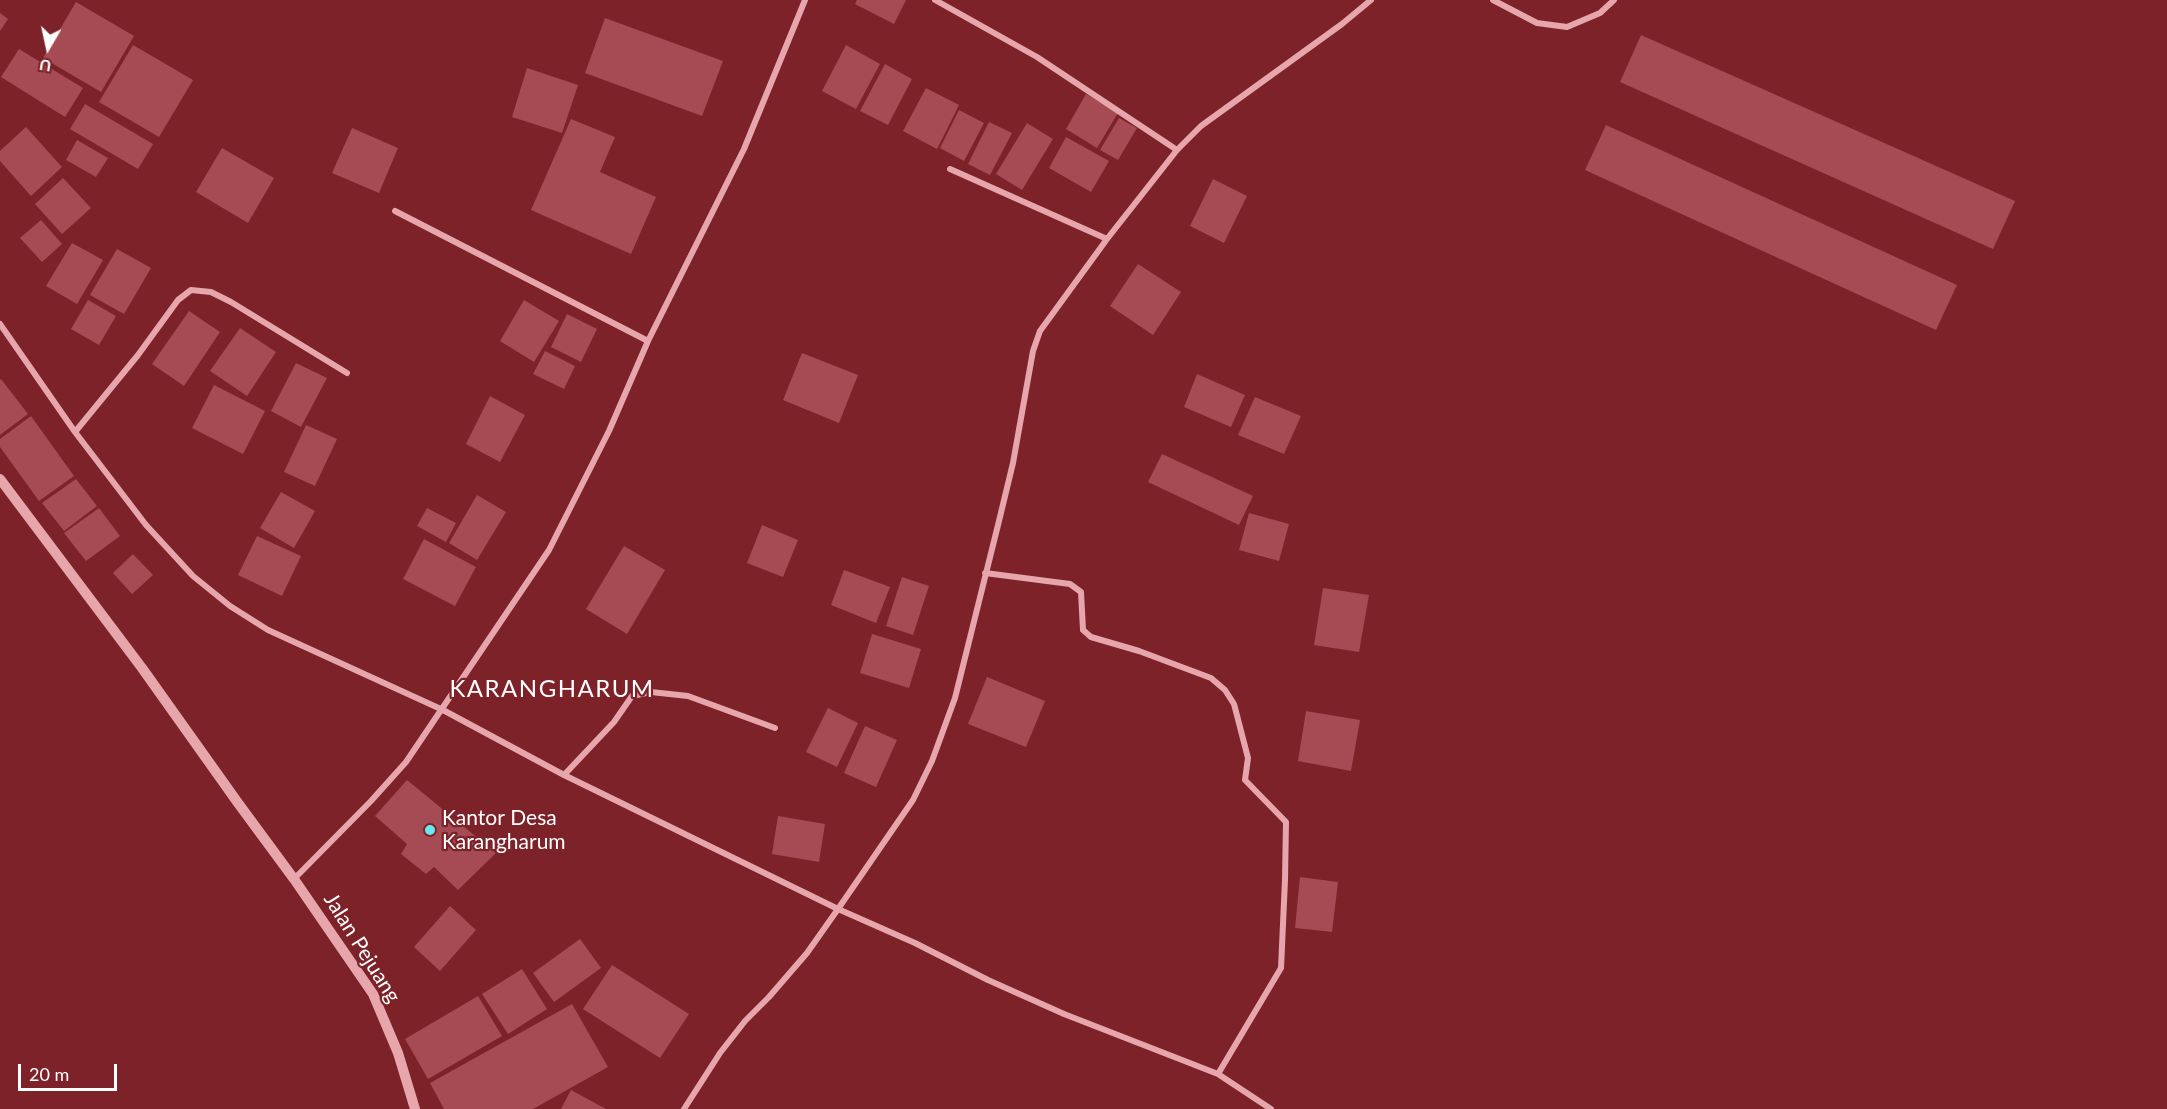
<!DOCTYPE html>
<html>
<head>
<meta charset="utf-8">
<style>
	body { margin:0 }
	#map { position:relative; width:2167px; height:1109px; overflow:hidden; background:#7d2229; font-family:Lato,sans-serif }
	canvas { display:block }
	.north { position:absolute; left:18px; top:18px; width:60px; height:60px; -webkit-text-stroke:4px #7d2229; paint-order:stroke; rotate:189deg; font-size:16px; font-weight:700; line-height:24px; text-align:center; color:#fff }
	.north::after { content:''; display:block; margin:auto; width:21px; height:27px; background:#fff; clip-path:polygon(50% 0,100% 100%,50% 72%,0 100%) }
	.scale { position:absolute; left:18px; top:1064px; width:99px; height:27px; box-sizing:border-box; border:3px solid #fff; border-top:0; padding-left:8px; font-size:18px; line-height:21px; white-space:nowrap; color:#fff; -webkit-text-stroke:4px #7d2229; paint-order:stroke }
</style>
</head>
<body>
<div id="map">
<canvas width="2167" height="1109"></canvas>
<div class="north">U</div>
<div class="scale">20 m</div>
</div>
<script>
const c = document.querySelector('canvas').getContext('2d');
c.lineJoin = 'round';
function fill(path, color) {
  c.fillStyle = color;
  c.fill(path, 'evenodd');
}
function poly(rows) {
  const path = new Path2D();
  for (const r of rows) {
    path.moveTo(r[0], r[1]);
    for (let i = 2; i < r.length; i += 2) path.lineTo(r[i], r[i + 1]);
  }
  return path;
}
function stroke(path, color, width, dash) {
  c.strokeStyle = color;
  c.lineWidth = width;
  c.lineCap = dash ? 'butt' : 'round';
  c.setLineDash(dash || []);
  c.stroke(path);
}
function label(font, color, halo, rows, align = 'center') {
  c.font = font + ' Lato,sans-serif';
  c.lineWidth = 4.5;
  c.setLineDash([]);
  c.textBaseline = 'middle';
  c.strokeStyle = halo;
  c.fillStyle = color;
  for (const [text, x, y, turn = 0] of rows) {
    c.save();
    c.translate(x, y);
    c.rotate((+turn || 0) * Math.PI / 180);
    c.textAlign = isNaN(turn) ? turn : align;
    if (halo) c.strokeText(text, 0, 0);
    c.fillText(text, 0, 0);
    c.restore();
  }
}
const building = poly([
	[857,0,906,0,894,24,855,4],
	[76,2,134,36,101,92,43,58],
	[0,13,8,19,0,31],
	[605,18,723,61,702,116,585,73],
	[1641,35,2015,201,1993,249,1620,82],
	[133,45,193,80,159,137,99,102],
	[846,45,880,64,856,109,822,91],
	[19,49,83,88,65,117,1,77],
	[885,64,912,79,888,125,860,111],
	[527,68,578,85,562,133,512,117],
	[926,88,959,105,937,149,903,131],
	[1086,94,1118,113,1097,148,1066,129],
	[85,104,153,144,138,169,70,129],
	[959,110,984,123,964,161,940,148],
	[1119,118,1137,128,1118,160,1100,150],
	[571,119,615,137,600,172,656,197,631,254,531,210],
	[989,122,1012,133,990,175,968,164],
	[1027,123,1053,139,1022,190,996,174],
	[1606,125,1957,285,1936,330,1585,170],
	[26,127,62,167,31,196,0,161,0,151],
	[352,128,398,148,379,193,332,173],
	[1066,137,1109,161,1091,192,1049,168],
	[77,140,108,158,96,177,66,160],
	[222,148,274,178,248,223,196,192],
	[63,178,91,208,62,234,35,204],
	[1213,179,1247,196,1224,243,1190,226],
	[41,220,62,244,42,262,20,238],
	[72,243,103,260,77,304,46,286],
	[117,249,151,268,124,314,90,295],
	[1138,264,1181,292,1153,335,1110,306],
	[88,300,116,316,99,345,71,329],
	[524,300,559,321,534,362,500,341],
	[189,311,220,332,184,386,152,364],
	[567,314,597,329,581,362,551,347],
	[240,328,276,352,247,396,210,371],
	[545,351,575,366,564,389,533,374],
	[802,353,858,375,839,423,783,400],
	[296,363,327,378,301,427,271,411],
	[1197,374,1245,395,1231,427,1184,407],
	[1,379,28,414,0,435,0,380],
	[214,385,265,411,243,454,192,428],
	[490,396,525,415,500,462,466,444],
	[1255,397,1301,416,1284,454,1238,435],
	[31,416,74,476,39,501,0,447,0,439],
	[306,425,337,439,315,486,284,472],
	[1162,454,1253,496,1239,525,1148,482],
	[76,479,97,506,64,531,42,503],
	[281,492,315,511,294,548,260,528],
	[477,495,506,512,477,560,449,543],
	[99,508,120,536,86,561,64,533],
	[427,508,456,523,446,542,417,526],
	[1249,513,1289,524,1279,561,1239,550],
	[762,525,798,540,783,577,747,563],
	[257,536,301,556,282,596,238,575],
	[424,539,476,567,455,606,403,579],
	[624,546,665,570,627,634,586,609],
	[133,554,153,575,132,594,113,573],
	[844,570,890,587,876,623,831,605],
	[902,577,929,586,913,635,886,626],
	[1323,588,1369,595,1359,652,1314,645],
	[872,634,921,649,909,688,860,673],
	[987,677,1045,701,1026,747,968,724],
	[828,708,858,723,837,767,806,752],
	[1306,711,1360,720,1351,771,1298,761],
	[865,726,897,740,876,787,844,773],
	[407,780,496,853,458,890,434,867,426,874,401,854,407,844,375,816],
	[778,816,825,824,819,862,772,854],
	[1300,877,1338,882,1332,932,1295,928],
	[450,906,476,930,440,971,414,947],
	[580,939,601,968,554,1002,533,973],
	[612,965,689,1014,660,1058,583,1009],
	[522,969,547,1009,508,1034,482,994],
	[478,996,502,1036,428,1079,405,1039],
	[572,1004,608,1067,533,1109,444,1109,430,1083],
	[571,1090,606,1109,561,1109]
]);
const minor = poly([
	[935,0,1037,57,1177,150],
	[1493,0,1537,23,1567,27,1600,13,1614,0],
	[950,169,1107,239],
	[395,211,648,341],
	[0,324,75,432,146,525,193,576,230,606,268,630,443,710,564,775,838,909,915,943,988,980,1064,1014,1218,1074,1271,1109],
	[75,432,138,355,178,300,191,290,211,292,231,302,347,373],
	[985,573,1070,584,1081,592,1083,630,1091,637,1139,651,1211,678,1225,690,1234,704,1248,758,1245,780,1286,822,1285,880,1281,968,1218,1074],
	[564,775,614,722,632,696,651,692,688,696,775,728],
	[294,879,371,801,406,762,549,550,609,431,648,341,744,149,805,0],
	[684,1109,720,1053,745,1021,769,997,807,953,838,909,913,800,932,761,955,698,999,521,1013,463,1033,351,1040,331,1107,239,1177,150,1201,126,1342,24,1371,0]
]);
const tertiary = poly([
	[0,479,142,668,238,803,294,879,373,994,398,1053,415,1109]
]);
const markers = [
	[430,830,6,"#68e8f2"]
];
const poiNames = [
	["Kantor Desa",442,818],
	["Karangharum",442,842]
];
const streetNames = [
	["Jalan Pejuang",362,948,58]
];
const quarterNames = [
	["KARANGHARUM",552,689]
];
fill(building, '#a64b53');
stroke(minor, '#e6a6ac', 6);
stroke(tertiary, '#e6a6ac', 10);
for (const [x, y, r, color] of markers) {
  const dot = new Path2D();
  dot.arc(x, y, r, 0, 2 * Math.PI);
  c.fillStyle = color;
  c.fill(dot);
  stroke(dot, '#7d2229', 2);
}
label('21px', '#fff', '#7d2229', poiNames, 'left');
label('21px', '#fff', '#7d2229', streetNames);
c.letterSpacing = '1.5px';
label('24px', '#fff', '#7d2229', quarterNames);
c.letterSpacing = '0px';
</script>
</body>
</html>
